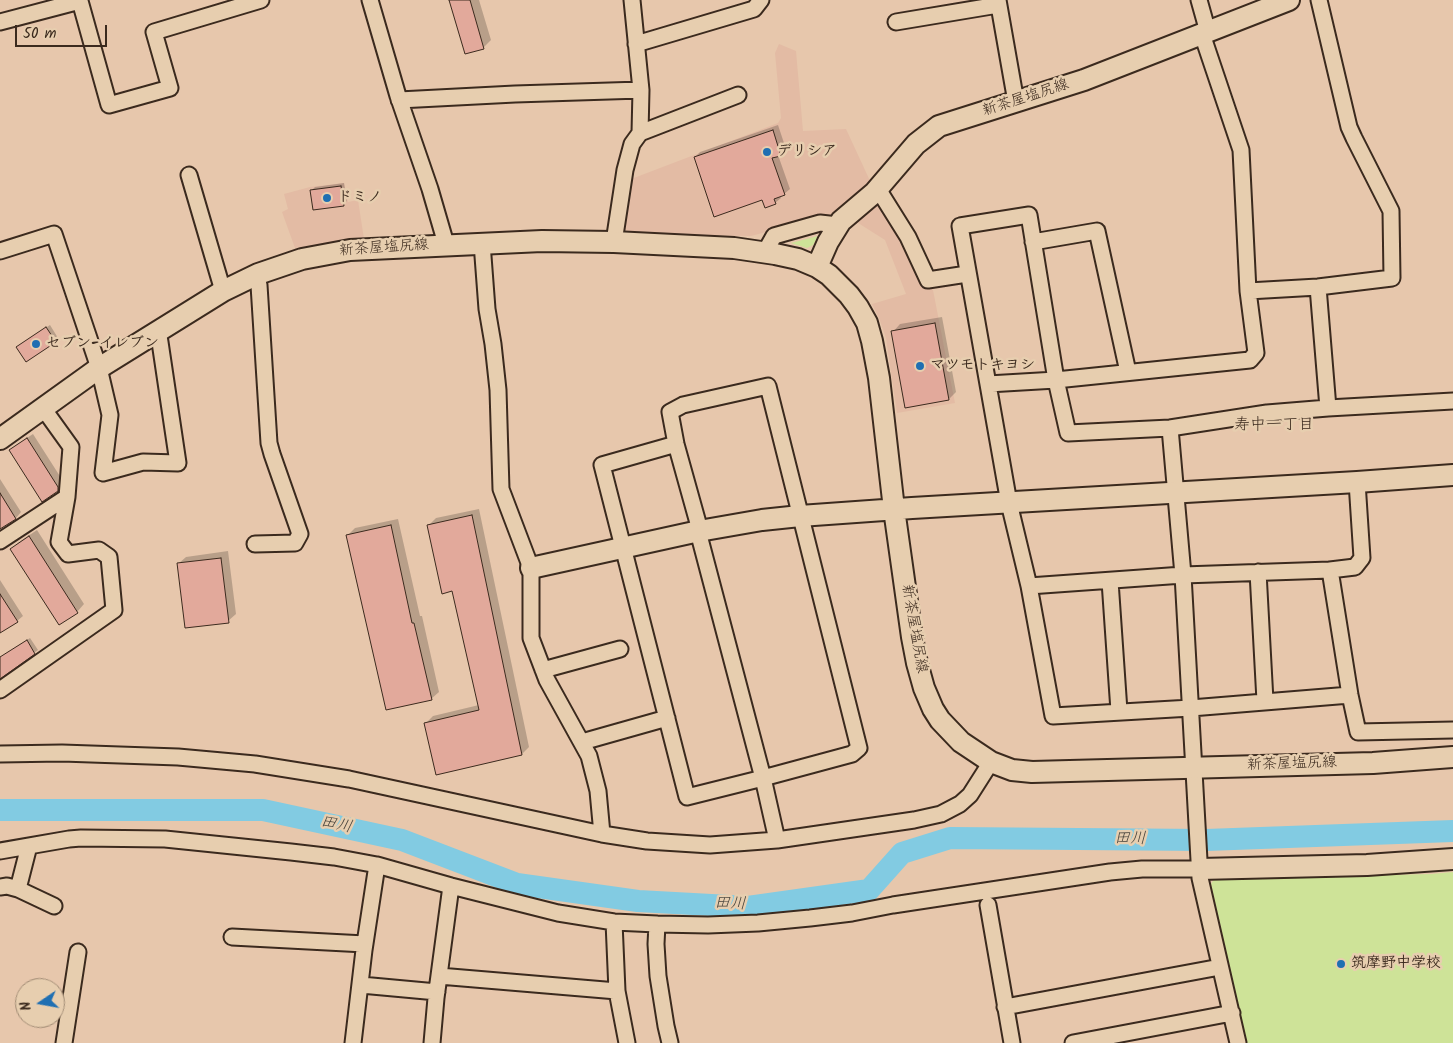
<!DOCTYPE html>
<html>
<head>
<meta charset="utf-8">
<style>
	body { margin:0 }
	#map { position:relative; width:1453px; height:1043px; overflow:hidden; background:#e7c7ac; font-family:Kalam,sans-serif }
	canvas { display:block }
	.north { position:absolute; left:15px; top:978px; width:50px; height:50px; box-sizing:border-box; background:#e7ceaf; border:1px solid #a28c75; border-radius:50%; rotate:258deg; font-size:14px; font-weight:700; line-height:20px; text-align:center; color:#3b2a1e }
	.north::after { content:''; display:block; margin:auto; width:18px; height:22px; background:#1f6fb2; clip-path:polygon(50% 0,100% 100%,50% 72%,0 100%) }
	.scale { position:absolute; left:15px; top:25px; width:92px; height:22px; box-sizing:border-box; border:2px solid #3b2a1e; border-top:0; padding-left:6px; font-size:15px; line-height:18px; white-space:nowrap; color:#3b2a1e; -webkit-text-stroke:4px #e7ceaf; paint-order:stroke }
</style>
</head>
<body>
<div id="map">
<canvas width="1453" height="1043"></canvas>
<div class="north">N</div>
<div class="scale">50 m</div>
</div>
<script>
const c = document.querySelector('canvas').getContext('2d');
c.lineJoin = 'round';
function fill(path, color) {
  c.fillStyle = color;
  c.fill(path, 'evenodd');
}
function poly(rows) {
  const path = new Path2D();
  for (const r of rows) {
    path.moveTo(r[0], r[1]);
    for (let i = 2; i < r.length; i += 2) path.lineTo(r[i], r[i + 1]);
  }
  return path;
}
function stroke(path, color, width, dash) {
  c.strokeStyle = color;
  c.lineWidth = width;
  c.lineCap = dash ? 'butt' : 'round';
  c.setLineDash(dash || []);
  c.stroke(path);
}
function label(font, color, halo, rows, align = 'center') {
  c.font = font + ' Kalam,"Klee One",sans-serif';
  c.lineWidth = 5;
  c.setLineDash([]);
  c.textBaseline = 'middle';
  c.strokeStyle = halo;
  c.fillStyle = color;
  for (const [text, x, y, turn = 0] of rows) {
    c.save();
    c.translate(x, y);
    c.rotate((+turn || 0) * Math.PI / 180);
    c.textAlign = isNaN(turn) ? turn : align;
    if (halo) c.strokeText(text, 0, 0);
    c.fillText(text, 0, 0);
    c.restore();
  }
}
const built = poly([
	[779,44,796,51,803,131,846,129,871,183,845,211,751,236,684,235,618,231,626,181,778,123,781,118,775,53],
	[344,183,348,202,358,200,364,239,295,248,282,212,288,209,284,194,310,187],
	[876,204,881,204,932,285,955,403,897,413,886,338,879,318,872,304,906,294,885,240,855,221]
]);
const green = poly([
	[818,236,813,245,807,248,791,243],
	[1453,872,1453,1043,1247,1043,1211,884,1214,879,1431,874]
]);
const shadow = poly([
	[450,0,479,0,491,40,483,48],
	[778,125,786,149,778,155,790,189,784,194,780,196,781,198,775,203,763,199,695,157,700,152],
	[344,183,347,201,343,204,311,191,315,187],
	[942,317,956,392,949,399,893,332,900,324],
	[50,325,58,338,55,341,21,344],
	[33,434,63,481,63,485,57,490,11,450,16,445],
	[0,479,21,512,16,518,0,528],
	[479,509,529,747,522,754,426,723,433,716,479,705,453,590,428,526,436,518],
	[398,519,420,616,422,616,439,692,431,699,347,536,355,528],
	[37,530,84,604,77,612,12,549,19,542],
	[228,551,236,614,228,621,178,564,186,557],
	[0,580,23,616,17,621,0,628],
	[30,638,38,650,0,677,0,658]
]);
const river = poly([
	[0,810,263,810,402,840,517,884,638,901,748,907,869,890,902,853,950,838,1206,840,1453,831]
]);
const building = poly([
	[449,0,470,0,484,49,465,54,449,0],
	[773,130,781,156,772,158,785,195,774,199,776,204,765,208,762,200,714,217,694,157,773,130],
	[341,186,344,206,313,210,310,190,341,186],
	[935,323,949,400,905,408,891,331,935,323],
	[46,327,56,342,26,362,16,347,46,327],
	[27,438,58,487,58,491,42,502,9,450,27,438],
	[0,493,16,519,0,529,0,493],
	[472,515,522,755,436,775,424,723,479,710,452,591,442,594,427,525,472,515],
	[391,525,412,623,414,623,432,700,386,710,346,535,391,525],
	[29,536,78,613,59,625,10,549,29,536],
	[221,558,229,623,185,628,177,563,221,558],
	[0,594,18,622,0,633,0,594],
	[27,640,35,654,0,679,0,657,27,640]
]);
const street = poly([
	[370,0,398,96,430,189,446,244],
	[998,0,1016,102],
	[0,22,80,1,109,105,170,88,154,32,261,0],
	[896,22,998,5],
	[636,44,754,9,761,0],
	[399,100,515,94,641,90],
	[640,133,738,95],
	[189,175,223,291],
	[878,189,908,237,928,280,967,274],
	[614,242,625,170,632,144,640,133,641,90,632,0],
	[1033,242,1097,231,1128,372],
	[482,243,487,309,493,344,498,390,501,489,531,568,531,638,547,680,589,756,598,791,602,834],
	[0,251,54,234,99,368,110,415,103,473,143,462,178,463,160,342,158,331],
	[765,252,774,236,820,223,838,225],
	[255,275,259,285,269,443,272,454,300,534,295,543,255,544],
	[1318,287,1328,408],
	[1248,291,1318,287,1392,278,1391,211,1354,138,1349,127,1319,0],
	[988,384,1056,380,1250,360,1256,353,1248,291,1241,150,1204,40,1206,25,1199,0],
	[1170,428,1183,575,1200,878,1238,1043],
	[676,444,602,465,687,797,763,778,852,754,859,748,768,386,683,405,670,412,676,444,698,523,700,539,763,778,777,840],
	[0,541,67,497],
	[1330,570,1350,695,1358,732,1453,730],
	[1258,572,1265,701],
	[1110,581,1119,711],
	[1029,586,1183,575,1330,570,1355,567,1362,558,1357,482],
	[543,670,620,649],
	[0,690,114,610,109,557,99,550,68,554,59,542,67,497,71,447,43,408],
	[1350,695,1191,708,1053,716,1029,586,1009,503,960,226,1029,215,1056,380,1068,433,1170,428,1267,413,1328,408,1453,401],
	[582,742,667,718],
	[0,754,62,753,178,757,255,764,349,779,602,834,647,841,710,845,777,840,914,820,941,814,960,804,970,795,991,762],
	[0,851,69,839,81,838,165,839,291,852,334,857,377,865,451,886,558,913,614,922,657,924,708,925,758,923,810,918,852,913,893,905,1110,872,1142,869,1200,869],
	[0,887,7,886,18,889,54,906],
	[18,889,29,846],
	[988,905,1012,1043],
	[614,922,617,991,627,1043],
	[657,924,656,944,658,976,666,1026,670,1043],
	[232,937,365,944],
	[439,976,617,991],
	[361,985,437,992],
	[1005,1007,1220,967],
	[64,1043,78,952],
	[353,1043,364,950,377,865],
	[432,1043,436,998,451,886],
	[1073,1043,1232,1013]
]);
const secondary = poly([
	[817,267,828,242,841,221,874,193,916,144,939,126,1084,80,1289,0],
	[0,439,99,368,223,291,258,274,302,259,350,250,542,241,614,242,734,248,775,254,798,259,817,267,829,275,849,295,858,307,867,323,872,341,879,378,894,509,912,637,917,663,924,688,933,709,940,720,961,742,991,762,1012,770,1032,772,1373,763,1453,757],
	[531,568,699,531,762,520,800,516,912,508,1357,482,1453,475],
	[1200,869,1367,865,1453,859]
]);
const markers = [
	[767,152,5,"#1f6fb2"],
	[327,198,5,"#1f6fb2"],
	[36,344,5,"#1f6fb2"],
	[920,366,5,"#1f6fb2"],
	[1341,964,5,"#1f6fb2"]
];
const streetNames = [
	["新茶屋塩尻線",1026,99,-18],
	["新茶屋塩尻線",384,249,-4],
	["新茶屋塩尻線",913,629,80],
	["新茶屋塩尻線",1292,765,-2]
];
const poiNames = [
	["デリシア",777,152],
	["ドミノ",337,198],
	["セブン-イレブン",46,344],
	["マツモトキヨシ",930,366],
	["筑摩野中学校",1351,964]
];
const neighbourhoodNames = [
	["寿中一丁目",1274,426]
];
const waterNames = [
	["田川",336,826,12],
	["田川",1130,840,1],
	["田川",730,905,2]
];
fill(built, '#e3bba4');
fill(green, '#cee398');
fill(shadow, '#0003');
stroke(river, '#82cbe2', 22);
fill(building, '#e2a99b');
stroke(building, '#3b2a1e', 1);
stroke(street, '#3b2a1e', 19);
stroke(secondary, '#3b2a1e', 24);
stroke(street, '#e7ceaf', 15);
stroke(secondary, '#e7ceaf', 20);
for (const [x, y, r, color] of markers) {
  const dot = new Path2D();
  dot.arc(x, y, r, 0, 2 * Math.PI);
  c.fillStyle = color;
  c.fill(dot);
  stroke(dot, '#e7ceaf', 2);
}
label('15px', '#3b2a1e', '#e7ceaf', streetNames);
label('bold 15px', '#3b2a1e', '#e7ceaf', poiNames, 'left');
label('16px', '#3b2a1e', '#e7ceaf', neighbourhoodNames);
label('italic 16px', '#46423b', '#e7ceaf', waterNames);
</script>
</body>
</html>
